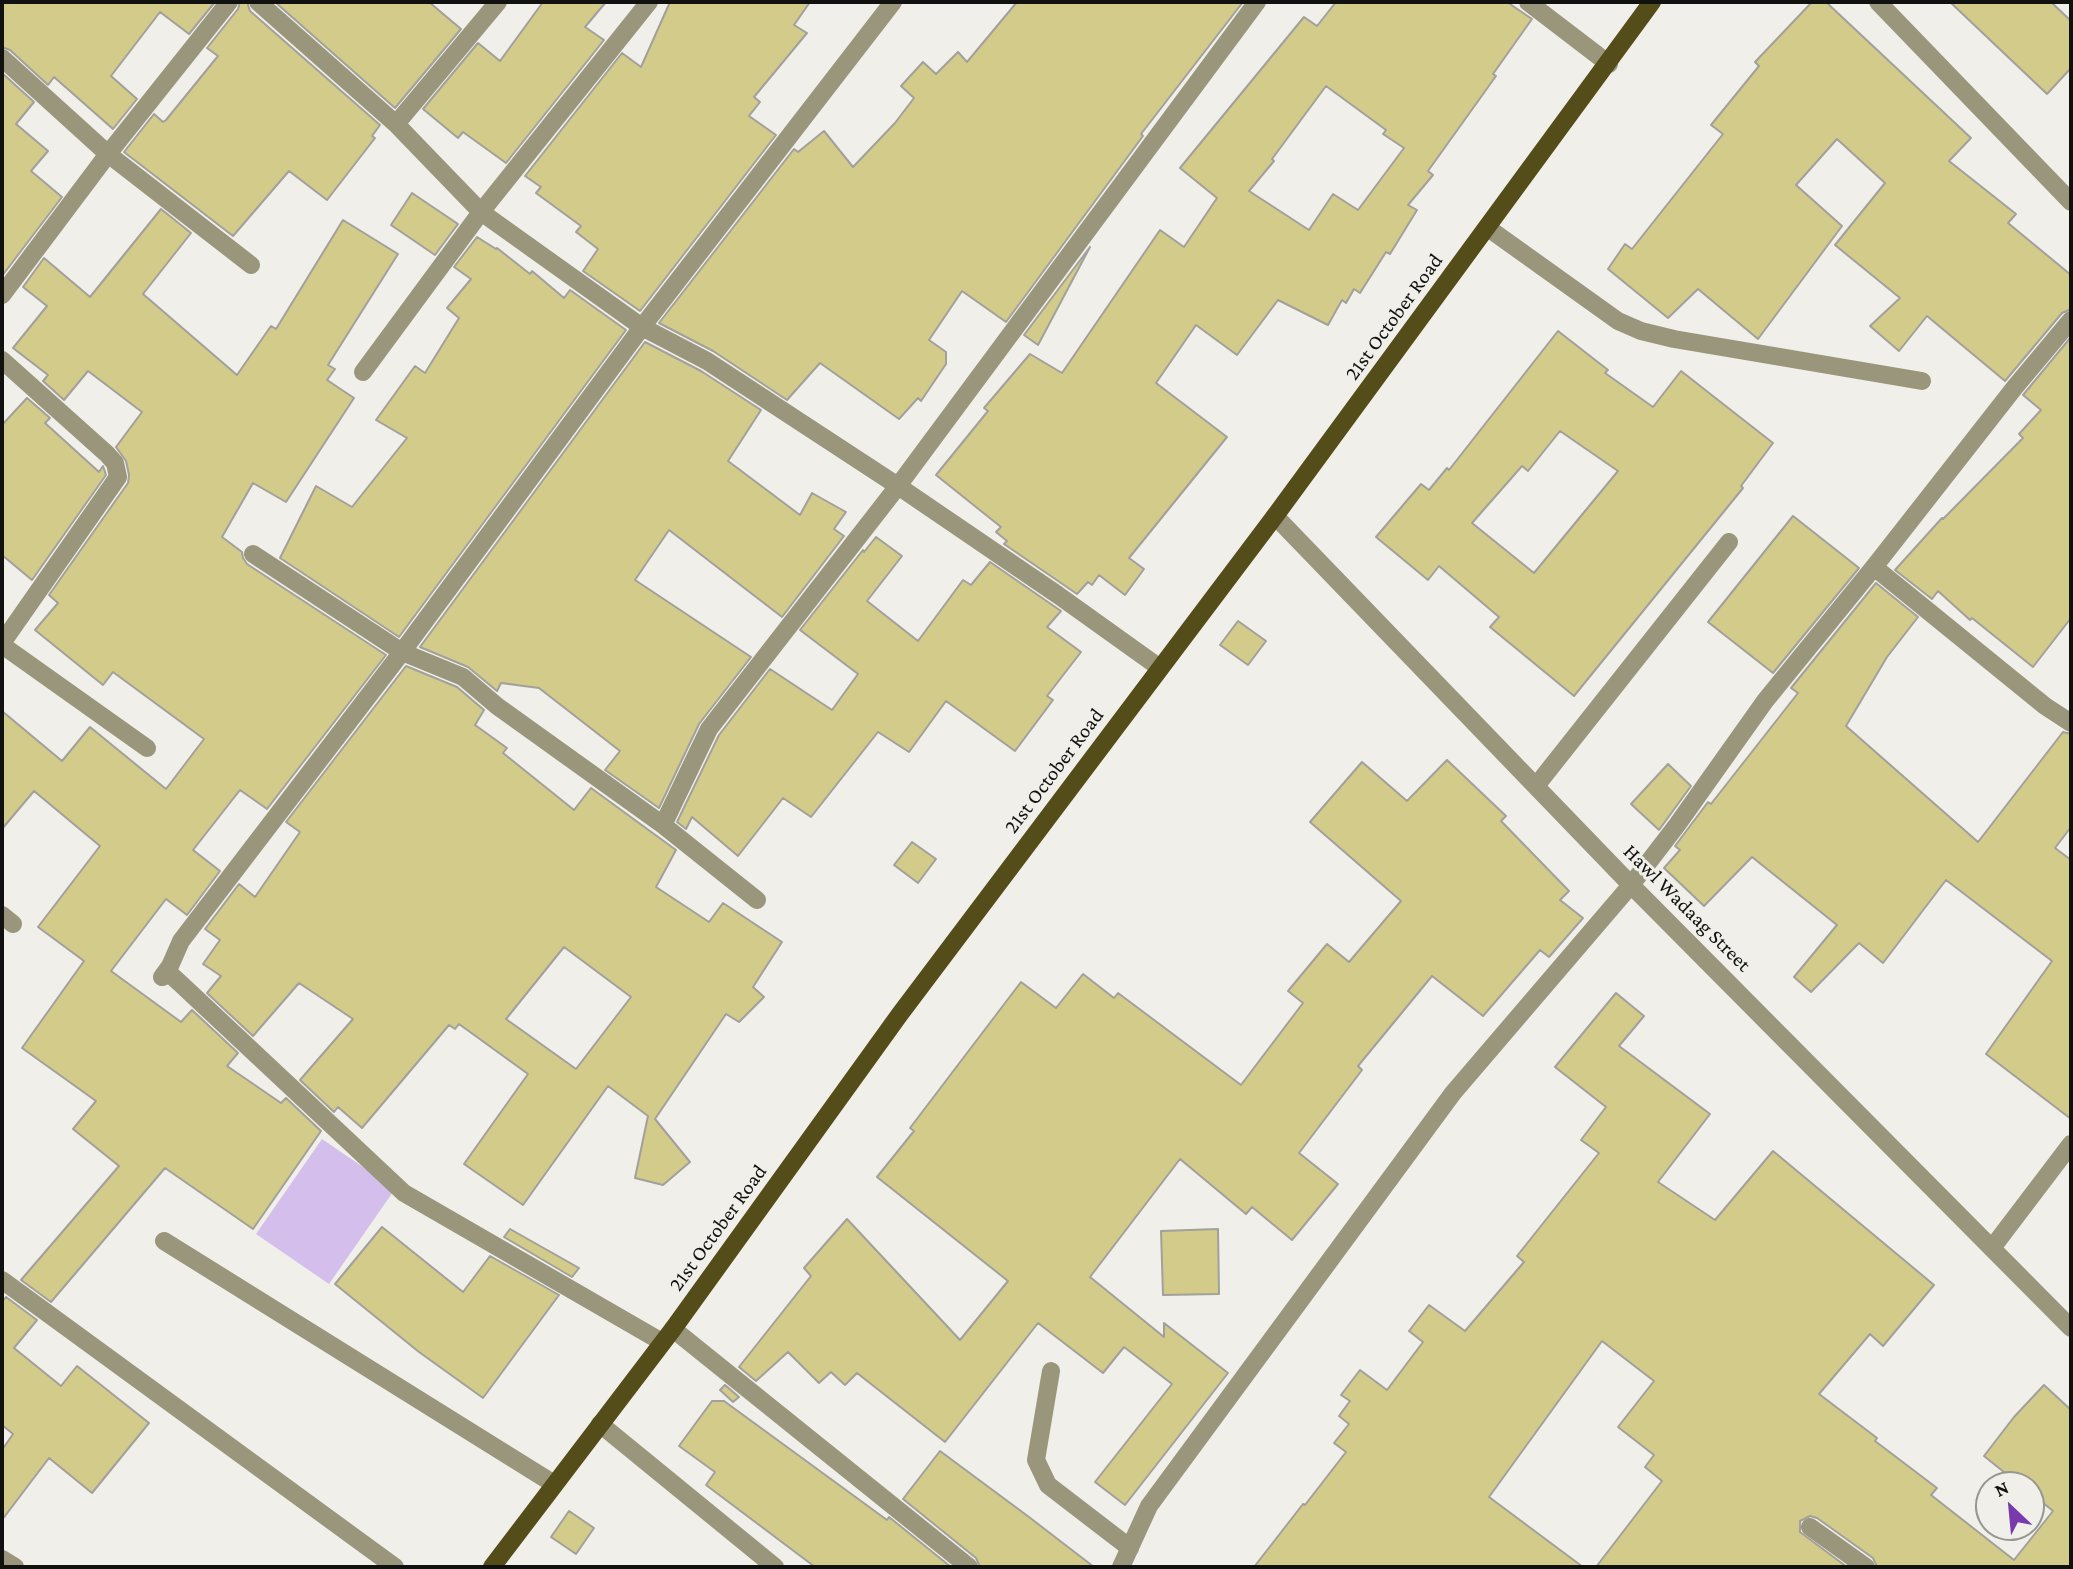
<!DOCTYPE html>
<html>
<head>
<meta charset="utf-8">
<style>
	body { margin:0 }
	#map { position:relative; width:2073px; height:1569px; overflow:hidden; background:#f0efe9; font-family:"Crimson Pro",serif }
	canvas { display:block }
	.frame { position:absolute; inset:0; border:4px solid #11110f; pointer-events:none }
	.north { position:absolute; left:1975px; top:1471px; width:70px; height:70px; box-sizing:border-box; background:#f0efe9; border:2px solid #979692; border-radius:50%; rotate:334deg; font-size:19px; font-weight:700; line-height:28px; text-align:center; color:#11110f }
	.north::after { content:''; display:block; margin:auto; width:24px; height:32px; background:#7a3aae; clip-path:polygon(50% 0,100% 100%,50% 72%,0 100%) }
</style>
</head>
<body>
<div id="map">
<canvas width="2073" height="1569"></canvas>
<div class="frame"></div>
<div class="north">N</div>
</div>
<script>
const c = document.querySelector('canvas').getContext('2d');
c.lineJoin = 'round';
function fill(path, color) {
  c.fillStyle = color;
  c.fill(path, 'evenodd');
}
function poly(rows) {
  const path = new Path2D();
  for (const r of rows) {
    path.moveTo(r[0], r[1]);
    for (let i = 2; i < r.length; i += 2) path.lineTo(r[i], r[i + 1]);
  }
  return path;
}
function stroke(path, color, width, dash) {
  c.strokeStyle = color;
  c.lineWidth = width;
  c.lineCap = dash ? 'butt' : 'round';
  c.setLineDash(dash || []);
  c.stroke(path);
}
function label(font, color, halo, rows, align = 'center') {
  c.font = font + ' "Crimson Pro",serif';
  c.lineWidth = 6;
  c.setLineDash([]);
  c.textBaseline = 'middle';
  c.strokeStyle = halo;
  c.fillStyle = color;
  for (const [text, x, y, turn = 0] of rows) {
    c.save();
    c.translate(x, y);
    c.rotate((+turn || 0) * Math.PI / 180);
    c.textAlign = isNaN(turn) ? turn : align;
    if (halo) c.strokeText(text, 0, 0);
    c.fillText(text, 0, 0);
    c.restore();
  }
}
const green = poly([
	[322,1139,395,1189,329,1284,256,1234]
]);
const building = poly([
	[2,2,215,2,189,34,160,12,111,76,137,99,113,129,54,77,48,85,10,50,2,47,2,2],
	[240,2,247,2,250,11,380,125,372,136,375,138,327,200,289,171,233,236,124,152,154,114,163,122,166,120,218,56,207,48,238,9,240,2],
	[275,2,429,2,461,29,395,108,275,2],
	[543,2,606,2,585,27,604,40,506,163,463,132,458,138,423,109,478,43,500,61,543,2],
	[670,2,810,2,794,25,807,33,754,97,760,102,749,116,776,135,640,311,583,271,598,249,576,232,581,226,536,193,541,187,525,176,622,53,641,67,670,2],
	[1017,2,1243,2,1141,134,1143,136,1006,322,962,291,929,340,946,352,946,364,921,401,918,398,899,419,820,363,787,400,713,351,659,323,794,149,798,152,824,131,853,167,895,123,914,98,901,86,923,62,936,74,958,52,967,62,1017,2],
	[1336,2,1507,2,1532,19,1493,74,1496,76,1428,171,1433,175,1408,205,1417,210,1390,254,1386,252,1360,293,1354,289,1346,303,1342,300,1328,325,1278,300,1237,355,1196,325,1156,383,1227,437,1129,558,1144,569,1125,595,1099,575,1092,585,1088,582,1077,594,1004,544,1007,541,996,532,1001,527,936,475,988,411,984,408,1030,354,1062,373,1160,230,1184,247,1217,198,1180,168,1304,17,1317,26,1336,2],
	[1326,86,1386,130,1383,134,1404,148,1358,210,1333,194,1309,230,1249,191,1274,161,1272,159,1326,86],
	[1812,2,1826,2,1971,138,1949,161,2016,214,2008,223,2071,275,2071,309,2062,313,2005,381,1927,316,1899,351,1870,326,1900,298,1835,245,1885,183,1837,139,1796,185,1842,226,1758,339,1698,289,1668,318,1608,269,1625,244,1632,249,1723,134,1711,125,1759,66,1755,62,1812,2],
	[1950,2,2051,2,2071,21,2071,68,2047,94,1950,2],
	[2,73,34,102,16,124,48,151,31,171,62,197,2,276,2,73],
	[412,193,458,224,435,255,391,225,412,193],
	[161,209,191,233,143,294,237,375,271,326,276,329,343,220,398,254,328,365,335,369,327,380,354,398,286,502,253,483,222,537,242,552,243,558,247,564,386,655,267,809,240,790,193,850,220,871,187,915,166,899,111,971,181,1022,192,1010,238,1053,227,1066,281,1103,286,1098,321,1131,253,1229,165,1168,51,1302,21,1280,119,1166,73,1129,96,1101,22,1048,84,961,38,927,100,846,34,791,2,829,2,711,62,761,90,727,166,789,204,739,113,672,103,685,35,630,58,603,49,595,128,483,129,475,126,461,116,447,142,412,88,371,64,400,43,381,48,375,13,348,47,306,23,287,44,258,90,297,161,209],
	[477,237,496,249,497,248,530,274,532,271,564,298,570,290,626,330,399,637,280,558,316,486,352,507,407,438,376,420,415,366,425,373,459,318,447,308,471,279,454,267,477,237],
	[1090,247,1038,345,1024,335,1090,247],
	[1558,331,1608,370,1605,373,1653,407,1681,371,1773,443,1741,486,1743,488,1574,696,1490,627,1499,617,1439,566,1428,580,1376,537,1421,484,1429,490,1447,468,1449,470,1558,331],
	[1560,431,1618,471,1534,573,1472,523,1522,466,1528,471,1560,431],
	[2071,337,2071,618,2033,667,1972,618,1970,620,1938,591,1932,599,1895,570,1942,518,1943,519,2023,438,2019,434,2041,410,2023,395,2071,337],
	[645,342,701,371,761,410,728,461,800,515,812,493,846,512,834,529,844,536,782,617,669,530,635,580,751,657,699,724,659,808,605,770,620,751,539,688,501,683,497,691,468,667,420,647,645,342],
	[27,398,50,418,45,423,99,472,103,466,106,475,32,580,2,555,2,425,27,398],
	[1793,516,1859,568,1773,673,1708,622,1793,516],
	[876,537,902,556,867,601,918,641,963,580,971,585,990,562,1061,611,1047,627,1081,652,1047,696,1053,700,1015,751,946,701,909,752,878,732,811,817,783,798,738,856,692,817,686,829,677,822,719,735,770,669,832,710,858,674,800,630,863,550,864,552,876,537],
	[1876,583,1918,617,1887,657,1846,726,1978,842,2063,732,2071,734,2071,827,2055,848,2071,860,2071,1119,1986,1054,2052,961,1946,880,1883,963,1859,943,1811,992,1794,977,1837,925,1752,857,1704,906,1664,868,1680,850,1675,846,1708,802,1711,804,1798,693,1791,688,1876,583],
	[1238,621,1266,641,1248,665,1220,645,1238,621],
	[406,666,457,687,484,710,475,725,507,748,503,753,574,810,591,788,676,850,656,887,709,922,723,903,782,942,753,987,764,997,739,1022,726,1014,655,1119,690,1162,663,1185,635,1178,648,1116,608,1086,523,1205,464,1164,528,1074,459,1024,455,1029,449,1025,362,1128,338,1107,334,1112,300,1080,353,1019,299,983,253,1036,207,993,221,976,203,964,220,940,205,929,239,884,255,897,300,832,286,822,406,666],
	[564,947,631,997,576,1069,506,1019,564,947],
	[1447,760,1506,816,1501,821,1569,891,1560,900,1583,918,1549,957,1540,950,1483,1016,1432,976,1358,1066,1362,1070,1299,1153,1338,1184,1292,1240,1252,1207,1246,1214,1180,1159,1090,1277,1164,1337,1164,1323,1228,1373,1125,1505,1095,1482,1172,1384,1124,1347,1103,1373,1038,1323,945,1442,857,1373,845,1385,831,1372,819,1383,788,1352,756,1381,739,1367,811,1276,804,1268,847,1219,960,1340,1008,1281,877,1177,914,1131,910,1128,1021,982,1056,1008,1083,974,1114,998,1118,993,1241,1085,1303,1003,1288,991,1327,944,1349,962,1401,901,1310,822,1362,762,1407,801,1447,760],
	[1668,764,1691,786,1659,830,1631,804,1668,764],
	[912,842,936,859,918,883,894,865,912,842],
	[1616,993,1644,1016,1619,1046,1710,1114,1658,1182,1715,1220,1773,1151,1934,1285,1883,1346,1870,1334,1819,1394,1877,1438,1875,1441,1937,1488,1931,1495,2014,1560,2053,1511,2031,1493,2031,1485,2020,1485,1984,1456,2014,1417,2044,1385,2071,1410,2071,1567,1877,1567,1873,1558,1817,1518,1810,1516,1800,1521,1800,1532,1847,1567,1596,1567,1662,1481,1645,1467,1654,1455,1618,1427,1654,1381,1602,1341,1489,1497,1583,1567,1254,1567,1303,1504,1305,1505,1346,1452,1334,1443,1349,1424,1339,1416,1350,1401,1341,1395,1360,1370,1387,1390,1423,1342,1409,1331,1429,1305,1465,1331,1524,1262,1517,1256,1599,1153,1581,1140,1606,1107,1555,1067,1616,993],
	[382,1227,463,1292,490,1256,559,1295,483,1398,419,1352,335,1284,382,1227],
	[510,1229,579,1268,572,1277,504,1237,510,1229],
	[1218,1229,1219,1294,1163,1295,1161,1231,1218,1229],
	[6,1297,37,1320,14,1348,61,1386,77,1366,149,1423,92,1493,49,1458,2,1520,2,1450,13,1434,2,1425,2,1302,6,1297],
	[725,1385,739,1397,733,1402,720,1390,725,1385],
	[712,1401,724,1401,887,1520,889,1517,951,1567,815,1567,706,1485,715,1472,679,1446,712,1401],
	[940,1451,1029,1517,1094,1567,980,1567,976,1558,903,1499,940,1451],
	[569,1511,594,1528,576,1554,551,1537,569,1511]
]);
const service = poly([
	[1488,228,1618,321,1641,331,1674,339,1922,381],
	[1536,786,1729,542],
	[164,1241,554,1484],
	[1051,1371,1036,1460,1048,1485,1130,1548],
	[600,1424,775,1567],
	[2,1559,15,1567]
]);
const minor = poly([
	[258,2,396,124,481,212,642,327,707,361,898,486,1058,595,1160,668],
	[1528,2,1609,64],
	[2,58,108,154,251,265],
	[396,124,498,2],
	[2,295,108,154,229,2],
	[2,360,107,454,115,463,118,477,2,643],
	[363,372,481,212,649,2],
	[253,554,402,652,463,677,497,706,663,825,757,900],
	[1874,567,2045,706,2071,723],
	[2,645,147,748],
	[663,825,709,729,898,486,1257,2],
	[2,915,13,924],
	[162,977,170,966,181,941,402,652,642,327,893,2],
	[162,977,170,974,182,985,404,1193,662,1342],
	[1992,1248,2071,1144],
	[2,1280,395,1567],
	[673,1329,969,1567],
	[1810,1527,1866,1567],
	[1121,1567,1149,1506,1453,1093,1631,885,1677,825,1765,701,1874,567,2015,387,2071,320]
]);
const tertiary = poly([
	[1878,2,2071,202],
	[1275,516,1631,885,2071,1328]
]);
const primary = poly([
	[492,1567,673,1329,900,1014,1275,516,1652,2]
]);
const streetNames = [
	["21st October Road",1394,317,-54],
	["21st October Road",1054,771,-53],
	["Hawl Wadaag Street",1687,908,45],
	["21st October Road",718,1228,-54]
];
fill(green, '#d3beec');
fill(building, '#d3cb8a');
stroke(building, '#a1a09b', 2);
stroke(service, '#99967b', 18);
stroke(minor, '#99967b', 18);
stroke(tertiary, '#99967b', 18);
stroke(primary, '#544d19', 18);
label('21px', '#11110f', '#f0efe9', streetNames);
</script>
</body>
</html>
